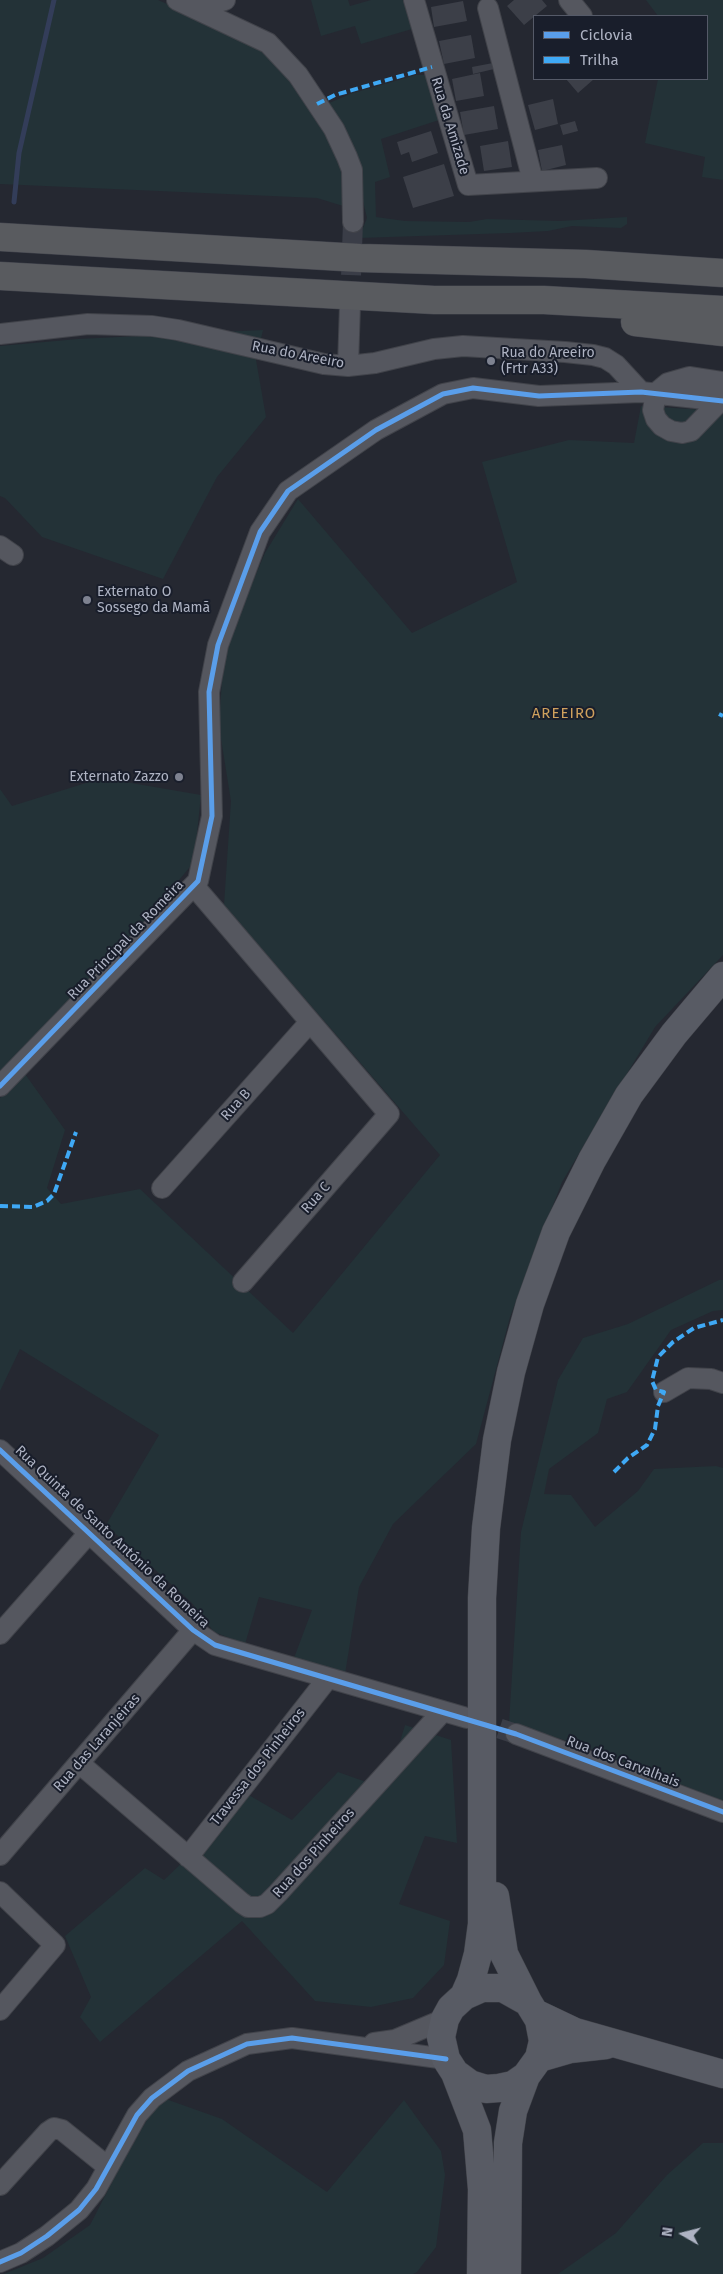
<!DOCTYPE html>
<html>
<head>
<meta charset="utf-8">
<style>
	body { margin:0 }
	#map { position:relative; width:723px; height:2274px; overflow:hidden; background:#252831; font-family:"Fira Sans",sans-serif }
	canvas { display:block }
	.legend { position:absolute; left:533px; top:15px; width:175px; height:65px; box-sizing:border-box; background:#191e2b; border:1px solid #555a68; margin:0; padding:6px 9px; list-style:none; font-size:15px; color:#aeb3c3 }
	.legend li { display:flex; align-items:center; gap:10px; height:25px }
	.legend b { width:25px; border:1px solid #555a68 }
	.north { position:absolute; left:658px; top:2209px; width:50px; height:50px; -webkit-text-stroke:4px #191e2b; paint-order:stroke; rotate:278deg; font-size:14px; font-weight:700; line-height:20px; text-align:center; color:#aeb3c3 }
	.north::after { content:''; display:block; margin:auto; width:18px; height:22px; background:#aeb3c3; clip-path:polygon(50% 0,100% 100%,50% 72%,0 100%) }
</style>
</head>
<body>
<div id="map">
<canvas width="723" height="2274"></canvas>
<ul class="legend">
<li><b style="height:6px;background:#5a9eea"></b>Ciclovia</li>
<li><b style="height:6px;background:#3fa9f5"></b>Trilha</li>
</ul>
<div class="north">N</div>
</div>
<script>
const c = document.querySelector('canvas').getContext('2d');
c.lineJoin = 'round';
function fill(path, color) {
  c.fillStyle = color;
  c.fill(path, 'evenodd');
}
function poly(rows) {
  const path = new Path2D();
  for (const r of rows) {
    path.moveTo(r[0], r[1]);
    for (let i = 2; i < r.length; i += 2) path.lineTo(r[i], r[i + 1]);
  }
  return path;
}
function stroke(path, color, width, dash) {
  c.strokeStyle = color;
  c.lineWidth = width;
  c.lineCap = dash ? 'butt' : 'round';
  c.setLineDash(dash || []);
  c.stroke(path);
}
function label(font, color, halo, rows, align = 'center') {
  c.font = font + ' "Fira Sans",sans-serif';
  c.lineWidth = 4;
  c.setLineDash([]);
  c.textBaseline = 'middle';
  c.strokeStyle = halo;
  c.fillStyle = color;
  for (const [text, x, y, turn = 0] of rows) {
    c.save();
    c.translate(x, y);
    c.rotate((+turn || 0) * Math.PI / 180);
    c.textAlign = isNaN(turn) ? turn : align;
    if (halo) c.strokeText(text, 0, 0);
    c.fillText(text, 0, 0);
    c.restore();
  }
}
const green = poly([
	[0,0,158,0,261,46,309,101,342,165,344,184,343,206,317,198,0,184],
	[311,0,348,0,350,6,371,0,404,0,412,29,361,44,355,26,321,36],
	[646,0,723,0,723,180,702,177,705,157,645,143,658,79,707,79,707,16,658,16],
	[416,75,426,75,439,120,381,139,390,177,375,182,376,217,405,221,469,222,487,219,560,221,627,217,627,224,621,228,572,226,548,231,510,233,359,238,367,218,362,197,327,104,350,94],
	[263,330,256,360,266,417,217,477,163,579,42,537,5,498,0,496,0,346,78,339],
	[641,406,723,411,723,955,655,1027,562,1182,510,1317,476,1444,393,1524,359,1587,345,1674,294,1658,312,1610,259,1597,245,1644,214,1632,192,1603,106,1525,159,1435,20,1349,0,1391,0,1098,25,1074,65,1130,47,1188,61,1204,140,1189,293,1333,440,1155,224,905,231,801,219,726,224,649,265,553,298,499,412,633,517,582,482,462,569,440,634,443],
	[102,778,201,795,194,862,96,980,0,1072,0,789,12,806],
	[719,1280,723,1280,723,1310,713,1311,671,1330,627,1392,607,1399,598,1433,549,1469,544,1494,571,1495,595,1527,638,1491,654,1469,716,1466,723,1468,723,1801,580,1745,509,1723,521,1532,558,1380,583,1338,628,1324],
	[405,1725,451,1740,457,1843,425,1836,399,1904,450,1921,444,1965,413,1998,371,2007,315,2001,242,1921,100,2042,80,2017,91,1997,65,1936,145,1868,164,1880,188,1857,240,1790,292,1820,338,1772,369,1783,392,1768],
	[160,2097,222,2119,327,2192,404,2100,441,2151,445,2175,436,2247,417,2272,413,2274,4,2274,43,2258,90,2225,121,2165],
	[703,2143,723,2143,723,2274,558,2274,616,2233,667,2175]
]);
const stream = poly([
	[14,202,19,153,54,0]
]);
const building = poly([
	[514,0,542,0,547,6,524,25,507,6],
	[463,1,467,21,434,27,431,7],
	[471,35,475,58,444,64,439,41],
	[493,63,494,69,473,74,472,67],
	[480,73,484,96,456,101,452,79],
	[566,79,594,79,578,93],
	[553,99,558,124,535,130,528,105],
	[494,106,498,129,464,135,460,112],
	[575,121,578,131,563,135,560,125],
	[431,131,438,153,412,162,409,152,401,155,397,142],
	[508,141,512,167,484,171,480,146],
	[562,145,566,165,542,171,538,150],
	[444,164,454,196,413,208,403,177]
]);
const streetTunnel = poly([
	[350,305,353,222],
	[471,1719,516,1734]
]);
const street = poly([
	[177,0,268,43,298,75,334,129,347,157,352,170,353,222],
	[414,0,468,185,597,178],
	[569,0,582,16],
	[488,8,533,181],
	[196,9,225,0],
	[0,334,88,324,152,326,178,330,324,364,348,366,375,363,434,349,463,346,565,352,593,355,605,358,616,365,641,392],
	[348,366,350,305],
	[720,401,691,431,682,433,671,431,662,426,656,419,653,410,656,393,668,383,689,377,723,382],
	[0,546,13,555],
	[194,886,389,1114,243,1282],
	[0,1086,198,881,212,816,209,692,218,645,260,532,288,491,376,430,443,394,473,388,539,396,641,392,723,401],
	[162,1188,310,1022],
	[664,1392,688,1378,711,1379,723,1383],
	[0,1450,193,1630,215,1645,467,1718],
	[0,1634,89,1533],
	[516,1734,723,1812],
	[79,1763,242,1903,248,1907,260,1907,267,1904,278,1893,443,1711],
	[0,1855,193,1630],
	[188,1857,328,1678],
	[0,1892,55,1945,0,2010],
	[374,2043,395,2040,445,2019],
	[0,2185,48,2132,54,2128,62,2130,108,2167],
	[0,2262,21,2253,47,2236,79,2210,96,2189,137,2115,152,2098,188,2071,247,2044,292,2038,446,2059]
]);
const secondary = poly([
	[495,1896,504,1954,528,2002,539,2020,543,2041,539,2058,526,2076,513,2111,508,2143,507,2274],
	[464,1996,482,1988,503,1988,528,2002],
	[535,2013,575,2032,723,2074],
	[539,2058,570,2049,606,2045],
	[455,2073,470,2084,486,2089,499,2088,513,2085,526,2076],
	[481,2274,482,2189,477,2130,455,2073,446,2059,441,2037,445,2019,451,2008,464,1996,471,1980,478,1954,482,1924,482,1598,486,1528,497,1440,511,1372,530,1304,556,1232,592,1160,629,1095,674,1034,723,976]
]);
const highway = poly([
	[0,237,360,258,586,264,723,273],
	[0,276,360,296,434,300,544,300,723,310],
	[635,322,723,332]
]);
const quiet = poly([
	[317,104,335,95,432,67],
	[719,714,723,716],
	[0,1206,33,1207,47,1201,54,1194,76,1132],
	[614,1472,628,1458,647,1445,655,1429,658,1406,664,1392,656,1390,652,1381,658,1357,673,1342,694,1328,723,1320]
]);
const cycleway = poly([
	[0,1086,198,881,212,816,209,692,218,645,260,532,288,491,376,430,443,394,473,388,539,396,641,392,723,401],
	[0,1450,193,1630,215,1645,516,1734,723,1812],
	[0,2262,21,2253,47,2236,79,2210,96,2189,137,2115,152,2098,188,2071,247,2044,292,2038,446,2059]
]);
const markers = [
	[491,361,5,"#7e8290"],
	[87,600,5,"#7e8290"],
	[179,777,5,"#7e8290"]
];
const streetNames = [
	["Rua da Amizade",450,126,73],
	["Rua do Areeiro",298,355,11],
	["Rua Principal da Romeira",126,940,-46],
	["Rua B",236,1105,-48],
	["Rua C",316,1198,-49],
	["Rua Quinta de Santo António da Romeira",112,1537,43],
	["Rua das Laranjeiras",97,1743,-49],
	["Rua dos Carvalhais",623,1762,21],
	["Travessa dos Pinheiros",258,1767,-52],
	["Rua dos Pinheiros",314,1853,-48]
];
const poiNames = [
	["Rua do Areeiro",501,353],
	["(Frtr A33)",501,369],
	["Externato O",97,592],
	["Sossego da Mamã",97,608],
	["Externato Zazzo",169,777,"right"]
];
const neighbourhoodNames = [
	["AREEIRO",564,714]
];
fill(green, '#233237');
stroke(stream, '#333d59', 5);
fill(building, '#3c3f48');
stroke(streetTunnel, '#3a3d47', 20, [20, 10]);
stroke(street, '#41434a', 22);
stroke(secondary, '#41434a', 29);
stroke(highway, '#42444d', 29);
stroke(street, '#55575f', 20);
stroke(secondary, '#585b64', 28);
stroke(highway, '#595b5f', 28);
stroke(quiet, '#3fa9f5', 4, [8, 4]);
stroke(cycleway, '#5a9eea', 5);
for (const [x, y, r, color] of markers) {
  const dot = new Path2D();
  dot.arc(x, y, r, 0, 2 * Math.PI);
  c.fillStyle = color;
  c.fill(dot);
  stroke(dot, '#191e2b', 2);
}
label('14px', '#aeb3c3', '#191e2b', streetNames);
label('14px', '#aeb3c3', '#191e2b', poiNames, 'left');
c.letterSpacing = '1px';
label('15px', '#cfa05d', '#191e2b', neighbourhoodNames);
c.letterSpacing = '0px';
</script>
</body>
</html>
